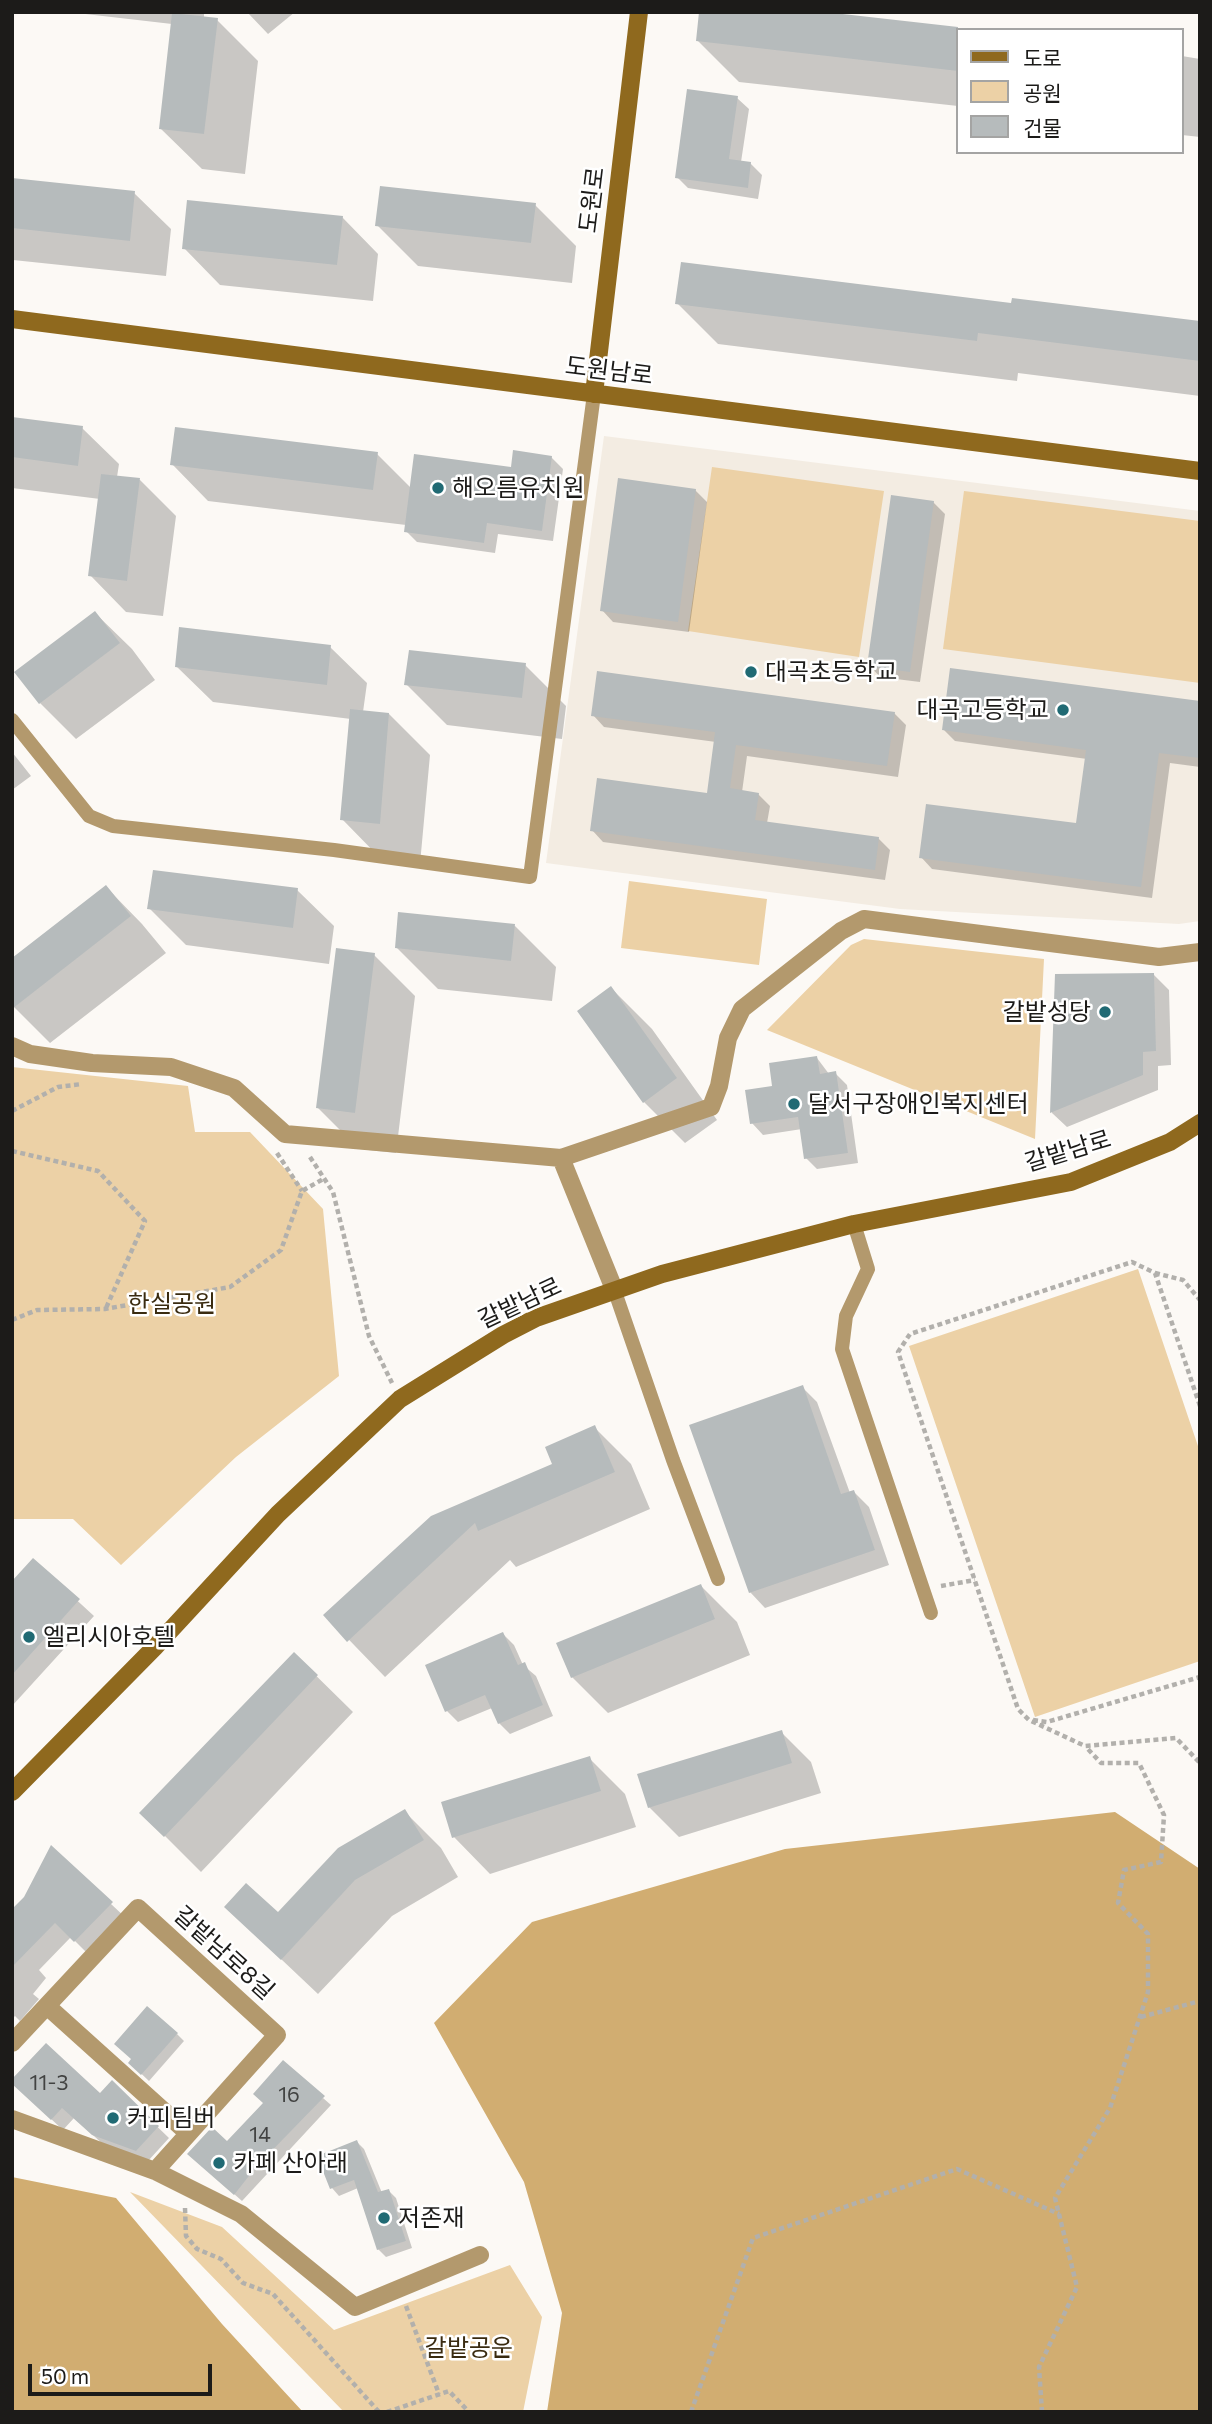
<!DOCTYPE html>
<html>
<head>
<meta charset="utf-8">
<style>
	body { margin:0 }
	#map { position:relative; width:1212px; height:2424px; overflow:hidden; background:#fcf9f5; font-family:Commissioner,"Noto Sans KR",sans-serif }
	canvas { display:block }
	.frame { position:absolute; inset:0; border:14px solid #1c1b19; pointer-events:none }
	.legend { position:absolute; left:956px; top:28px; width:228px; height:126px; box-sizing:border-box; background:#fff; border:2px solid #a4a4a3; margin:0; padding:9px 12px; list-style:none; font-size:21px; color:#1c1b19 }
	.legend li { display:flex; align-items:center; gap:14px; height:35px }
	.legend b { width:35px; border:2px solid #a4a4a3 }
	.scale { position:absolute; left:28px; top:2364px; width:184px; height:32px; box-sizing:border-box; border:4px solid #1c1b19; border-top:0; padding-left:9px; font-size:21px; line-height:24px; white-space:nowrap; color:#1c1b19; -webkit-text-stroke:5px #fff; paint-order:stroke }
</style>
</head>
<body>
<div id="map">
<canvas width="1212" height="2424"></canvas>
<div class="frame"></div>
<ul class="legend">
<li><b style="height:9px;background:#8f691e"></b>도로</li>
<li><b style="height:19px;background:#ecd1a6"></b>공원</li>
<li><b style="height:19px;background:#b6bbbc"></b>건물</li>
</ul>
<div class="scale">50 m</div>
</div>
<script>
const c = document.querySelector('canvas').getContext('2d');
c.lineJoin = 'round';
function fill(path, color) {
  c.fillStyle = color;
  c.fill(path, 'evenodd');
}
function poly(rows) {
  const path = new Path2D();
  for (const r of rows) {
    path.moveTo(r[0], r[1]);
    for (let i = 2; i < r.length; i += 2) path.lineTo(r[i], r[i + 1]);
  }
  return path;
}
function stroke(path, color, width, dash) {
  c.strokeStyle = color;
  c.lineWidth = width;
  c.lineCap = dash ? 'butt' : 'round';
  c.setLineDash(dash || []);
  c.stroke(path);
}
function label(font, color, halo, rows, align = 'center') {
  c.font = font + ' Commissioner,"Noto Sans KR",sans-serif';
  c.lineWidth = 5;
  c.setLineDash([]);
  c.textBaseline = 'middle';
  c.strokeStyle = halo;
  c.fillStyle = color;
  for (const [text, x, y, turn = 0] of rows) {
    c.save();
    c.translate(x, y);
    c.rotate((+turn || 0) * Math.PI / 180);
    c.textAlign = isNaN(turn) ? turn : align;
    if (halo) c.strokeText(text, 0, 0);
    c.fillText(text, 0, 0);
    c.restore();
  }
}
const built = poly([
	[604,436,1200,511,1200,921,1179,924,900,909,546,863]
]);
const green = poly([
	[712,467,884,491,859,657,688,631],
	[964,491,1200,521,1200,683,943,649],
	[629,881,767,899,759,965,621,948],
	[864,939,1044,959,1035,1139,767,1030,851,945],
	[12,1067,188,1086,195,1132,250,1132,323,1209,339,1376,236,1457,121,1565,73,1519,12,1519],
	[1138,1269,1200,1452,1200,1661,1035,1717,909,1346],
	[130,2192,222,2227,334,2330,510,2265,542,2317,523,2412,344,2412]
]);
const forest = poly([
	[1115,1812,1200,1869,1200,2412,547,2412,562,2313,524,2182,434,2023,532,1922,785,1849],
	[12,2177,116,2198,222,2324,303,2412,12,2412]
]);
const shadow = poly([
	[68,12,204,12,204,18,217,20,258,61,245,174,202,169,160,128,172,24],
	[247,12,295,12,268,34],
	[810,12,965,30,958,30,958,106,739,82,698,41],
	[1182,56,1200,59,1200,137,1182,135],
	[737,98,749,109,741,162,750,163,762,175,758,199,688,188,677,177],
	[12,180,134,193,171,229,166,276,13,260],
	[535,205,576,246,572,283,418,266,377,225],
	[342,217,378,254,373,301,220,285,184,248],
	[677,303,1013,305,1200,323,1200,396,1018,373,1017,381,718,344],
	[12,419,82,428,119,464,117,477,140,480,176,516,163,616,126,612,90,575,100,499,12,488],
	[377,454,411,488,512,469,551,457,563,469,553,541,498,534,495,553,417,542,406,531,406,525,208,501,172,464],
	[695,490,707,502,689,632,613,622,602,610],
	[933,502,945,514,920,682,880,677,869,665],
	[95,613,132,649,155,680,76,739,40,703],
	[330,647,367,683,363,712,389,714,430,755,420,864,383,861,342,819,351,719,213,702,176,666],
	[525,665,566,706,562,739,447,725,406,684],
	[1200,703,1200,767,1170,763,1152,898,932,869,921,857,1078,825,1087,759,955,741,944,730],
	[894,713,906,725,898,777,747,756,742,792,758,794,770,806,767,823,878,838,890,850,885,880,603,842,592,830,708,795,716,742,604,727,593,715],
	[12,752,31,776,12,790],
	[106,887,142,924,166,953,50,1043,12,1005],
	[297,890,334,926,329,964,186,945,149,908],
	[515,926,556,967,552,1001,438,989,397,948],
	[374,955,415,996,396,1153,359,1149,318,1108],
	[1154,975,1169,990,1171,1065,1158,1066,1158,1090,1067,1127,1052,1113,1057,976],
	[611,988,652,1029,717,1120,685,1143,644,1102],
	[817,1058,829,1074,835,1073,847,1085,858,1163,817,1169,806,1158,802,1129,763,1135,752,1123,774,1087],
	[802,1387,817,1402,850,1493,854,1492,869,1507,889,1565,765,1608,750,1592],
	[594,1427,631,1464,650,1509,516,1567,510,1560,385,1677,325,1615,554,1465],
	[33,1560,94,1616,12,1706,12,1583],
	[701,1586,737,1622,750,1655,608,1713,572,1677],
	[503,1634,514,1645,523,1665,536,1676,553,1716,510,1734,499,1723,492,1708,458,1722,447,1711],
	[294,1654,353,1712,201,1872,142,1813],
	[781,1732,811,1762,821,1793,679,1837,649,1807],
	[589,1758,625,1794,636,1827,490,1874,454,1837],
	[405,1812,441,1848,458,1877,392,1916,318,1994,226,1907,278,1915],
	[111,1904,126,1918,90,1956,71,1937,39,1970,46,1978,33,1994,39,1999,20,2021,15,2016,12,2019,12,1912],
	[177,2034,184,2041,149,2081,130,2063],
	[112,2083,169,2138,148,2161,105,2146,74,2118,63,2130,23,2093,100,2096],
	[323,2098,331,2105,242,2201,197,2161],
	[357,2142,364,2149,382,2193,389,2191,396,2198,412,2248,386,2257,378,2249,358,2188,339,2196,332,2188]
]);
const building = poly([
	[699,12,825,12,958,27,958,71,696,41],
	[172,13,218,18,204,134,159,129],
	[687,89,738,96,729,159,751,162,748,188,675,178],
	[12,178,135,191,130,241,12,228],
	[380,186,536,203,531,243,375,226],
	[187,200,343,216,337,265,182,249],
	[681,262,1011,303,1012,298,1200,321,1200,361,978,333,977,341,675,304],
	[12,417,83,426,78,466,12,457],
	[175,427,378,452,373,490,170,465],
	[513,450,552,456,542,531,487,523,484,543,404,532,414,454,511,467],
	[101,474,140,478,127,581,88,576],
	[618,478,696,489,678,622,600,611],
	[891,495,934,501,910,672,867,666],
	[95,611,120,643,39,704,14,672],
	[179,627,331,645,327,685,175,667],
	[409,650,526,663,522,698,404,685],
	[950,668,1200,701,1200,758,1159,753,1141,887,919,858,926,804,1076,823,1086,750,942,730],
	[597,671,895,712,887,766,736,745,730,788,759,793,755,820,879,837,875,870,590,831,597,778,707,793,715,732,591,716],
	[350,709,389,713,380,824,340,820],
	[153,870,298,888,293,928,147,909],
	[106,885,131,916,12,1009,12,958],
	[398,912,515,924,511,961,395,948],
	[336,948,375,953,355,1113,316,1108],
	[1154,973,1156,1051,1143,1052,1143,1075,1050,1113,1055,974],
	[611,986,677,1078,643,1103,577,1011],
	[817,1056,820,1074,836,1071,848,1153,804,1159,798,1117,750,1124,745,1090,772,1086,769,1063],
	[803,1385,841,1494,854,1490,875,1550,749,1593,689,1425],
	[595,1425,615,1472,478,1531,475,1523,347,1642,323,1615,431,1516,552,1464,545,1447],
	[33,1558,80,1599,12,1675,12,1581],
	[701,1584,715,1619,571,1678,556,1643],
	[503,1632,518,1665,525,1662,543,1705,498,1724,485,1695,445,1712,425,1665],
	[294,1652,318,1675,164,1837,139,1813],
	[782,1730,792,1763,648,1808,637,1774],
	[590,1756,601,1791,452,1838,441,1802],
	[405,1809,424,1840,355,1880,281,1960,224,1907,246,1883,278,1912,338,1848],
	[51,1845,113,1902,74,1942,55,1923,12,1967,12,1909,24,1897],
	[147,2006,178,2033,141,2075,128,2063,131,2059,114,2044],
	[46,2043,100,2093,112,2080,159,2126,136,2151,92,2135,62,2108,51,2120,12,2084,12,2079],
	[283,2060,325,2096,256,2167,234,2195,187,2154,212,2127,227,2141,263,2103,253,2094],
	[357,2140,378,2192,389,2189,406,2241,377,2250,354,2180,330,2189,317,2156]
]);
const path = poly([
	[12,1111,58,1087,82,1084],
	[12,1151,98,1171,145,1221,106,1308],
	[277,1153,302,1191],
	[310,1157,333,1192,369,1336,392,1383],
	[1155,1273,1183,1280,1200,1300],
	[12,1320,37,1310,105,1309,230,1287,281,1250,302,1191,325,1178],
	[1200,1406,1155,1273,1132,1262,910,1334,898,1352,1018,1709,1029,1720,1085,1746,1176,1738,1200,1763],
	[941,1586,975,1580],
	[1033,1720,1047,1722,1200,1677],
	[1141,2017,1200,2001],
	[185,2208,186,2236,197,2249,221,2259,243,2283,273,2294,379,2412],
	[406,2306,439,2394],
	[387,2412,449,2391,469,2412],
	[691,2412,753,2238,957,2169,1059,2214],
	[1042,2412,1039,2367,1077,2287,1055,2198,1110,2108,1148,1992,1148,1934,1118,1903,1124,1870,1161,1862,1164,1815,1139,1763,1101,1763,1086,1747]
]);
const lane = poly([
	[12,720,89,816,113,826,334,850,530,877,594,394],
	[854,1224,868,1269,846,1316,842,1349,931,1613],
	[614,1289,673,1460,718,1579]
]);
const street = poly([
	[12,1046,30,1054,92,1063,171,1067,234,1088,285,1134,561,1158,711,1107,719,1086,728,1038,742,1009,841,931,864,919,1159,957,1200,952],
	[561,1158,614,1289],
	[47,2006,188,2133],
	[12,2043,138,1908,277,2035,155,2171],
	[12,2119,155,2171,241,2214,355,2307,480,2255]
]);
const secondary = poly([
	[12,319,1200,471],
	[594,394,639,12],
	[12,1792,155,1647,278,1514,400,1399,503,1335,536,1318,662,1274,854,1224,1071,1182,1170,1142,1200,1123]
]);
const markers = [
	[438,488,7,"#206a74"],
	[751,672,7,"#206a74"],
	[1063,710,7,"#206a74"],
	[1105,1012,7,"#206a74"],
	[794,1104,7,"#206a74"],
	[29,1637,7,"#206a74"],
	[113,2118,7,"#206a74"],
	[219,2163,7,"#206a74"],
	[384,2218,7,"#206a74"]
];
const numberNames = [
	["11-3",49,2083],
	["16",289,2095],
	["14",260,2135]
];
const streetNames = [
	["도원로",592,200,-83],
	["도원남로",609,371,7],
	["갈밭남로",1068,1151,-17],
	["갈밭남로",520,1303,-25],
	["갈밭남로8길",224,1953,42]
];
const poiNames = [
	["해오름유치원",452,488],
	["대곡초등학교",765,672],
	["대곡고등학교",1049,710,"right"],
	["갈밭성당",1091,1012,"right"],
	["달서구장애인복지센터",808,1104],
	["엘리시아호텔",43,1637],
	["커피팀버",127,2118],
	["카페 산아래",233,2163],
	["저존재",398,2218]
];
const parkNames = [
	["한실공원",172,1304],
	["갈밭공운",469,2348]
];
fill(built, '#f3ece2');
fill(green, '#ecd1a6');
fill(forest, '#d1ad71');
fill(shadow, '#0003');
fill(building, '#b6bbbc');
stroke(path, '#b2b0ac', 4.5, [5, 3.5]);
stroke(lane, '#b3996d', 14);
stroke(street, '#b3996d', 18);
stroke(secondary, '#8f691e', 18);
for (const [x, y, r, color] of markers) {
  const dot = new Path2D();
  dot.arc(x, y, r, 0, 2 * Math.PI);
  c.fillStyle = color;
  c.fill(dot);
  stroke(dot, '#fff', 2.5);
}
label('21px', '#424342', null, numberNames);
label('24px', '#1c1b19', '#fff', streetNames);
label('24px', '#1c1b19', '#fff', poiNames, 'left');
label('24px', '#3a2b10', '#fff', parkNames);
</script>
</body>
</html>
